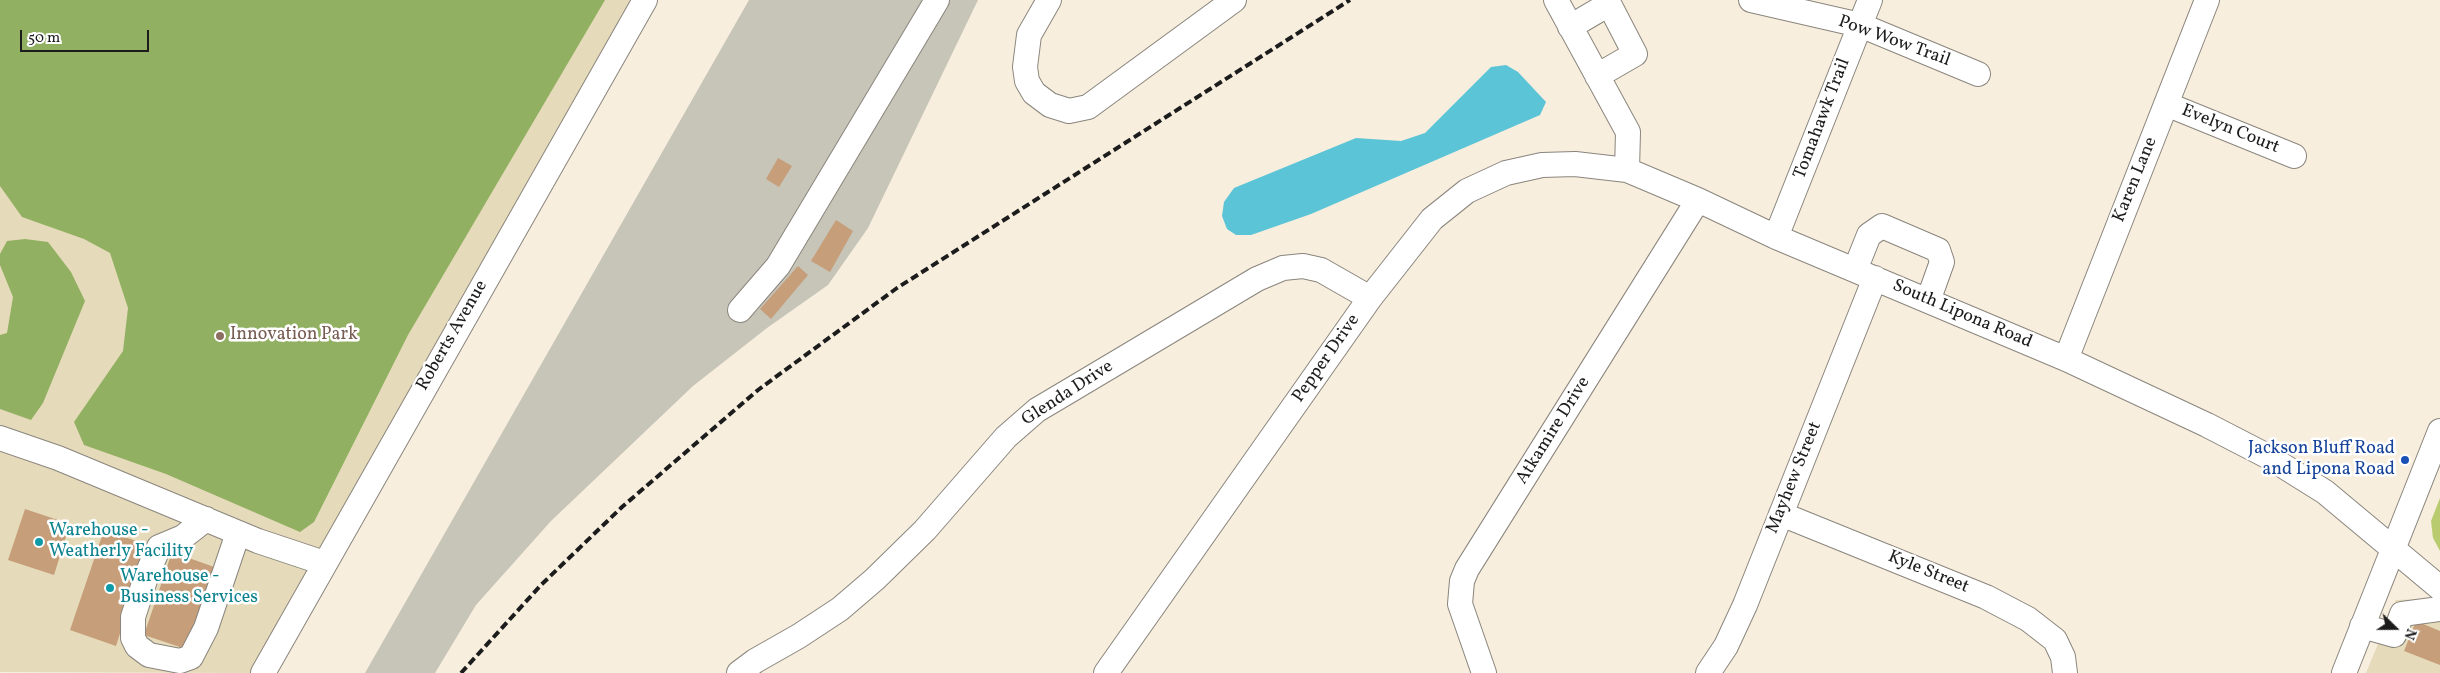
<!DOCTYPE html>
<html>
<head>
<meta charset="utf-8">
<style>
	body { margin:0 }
	#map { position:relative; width:2440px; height:673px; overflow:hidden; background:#f7eede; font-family:Vollkorn,serif }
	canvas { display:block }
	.north { position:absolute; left:2370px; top:603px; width:50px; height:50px; -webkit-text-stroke:4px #fff; paint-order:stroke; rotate:112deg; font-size:14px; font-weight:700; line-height:20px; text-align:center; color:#1c1c1c }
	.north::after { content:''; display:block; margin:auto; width:18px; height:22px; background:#1c1c1c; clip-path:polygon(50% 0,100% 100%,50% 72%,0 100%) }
	.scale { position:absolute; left:20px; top:30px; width:129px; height:22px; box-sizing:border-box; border:2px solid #1c1c1c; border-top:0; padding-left:6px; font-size:15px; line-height:18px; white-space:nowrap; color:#1c1c1c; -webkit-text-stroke:4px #fff; paint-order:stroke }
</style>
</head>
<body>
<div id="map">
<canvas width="2440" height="673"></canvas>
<div class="north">N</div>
<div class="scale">50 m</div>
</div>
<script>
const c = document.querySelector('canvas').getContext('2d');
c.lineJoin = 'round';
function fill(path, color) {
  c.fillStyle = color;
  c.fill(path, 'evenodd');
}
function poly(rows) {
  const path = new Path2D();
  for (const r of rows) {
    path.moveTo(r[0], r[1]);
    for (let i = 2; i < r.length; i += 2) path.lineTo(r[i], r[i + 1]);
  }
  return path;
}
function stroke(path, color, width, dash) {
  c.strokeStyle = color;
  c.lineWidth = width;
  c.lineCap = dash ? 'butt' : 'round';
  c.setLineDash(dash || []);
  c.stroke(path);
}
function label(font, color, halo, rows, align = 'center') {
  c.font = font + ' Vollkorn,serif';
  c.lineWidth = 5;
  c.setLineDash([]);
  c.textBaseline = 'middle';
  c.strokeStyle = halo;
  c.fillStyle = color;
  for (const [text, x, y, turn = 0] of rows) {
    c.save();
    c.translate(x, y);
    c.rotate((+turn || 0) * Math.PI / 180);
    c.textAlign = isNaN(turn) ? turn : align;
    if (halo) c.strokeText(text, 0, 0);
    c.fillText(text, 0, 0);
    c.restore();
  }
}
const built = poly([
	[0,0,632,0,250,673,0,672],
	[2424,599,2440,612,2440,673,2366,673,2396,600]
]);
const industrial = poly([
	[749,0,978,0,868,228,828,285,767,328,693,386,551,521,476,605,435,673,365,673]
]);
const green = poly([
	[2440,498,2440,551,2433,538,2431,521]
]);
const forest = poly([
	[0,0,605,0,408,335,314,522,300,532,166,474,84,445,74,422,123,351,128,308,110,253,84,239,22,217,0,186],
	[25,239,48,242,71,272,85,301,43,403,31,420,0,409,0,335,7,333,13,297,0,265,0,254,7,241]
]);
const water = poly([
	[1506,65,1518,72,1546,102,1540,115,1311,214,1251,235,1236,235,1227,229,1222,216,1224,202,1234,188,1356,138,1401,141,1425,133,1491,67]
]);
const building = poly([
	[778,158,792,166,779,187,766,179],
	[836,220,853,231,830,272,811,261],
	[798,266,808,275,771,319,760,309],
	[25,509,70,524,54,575,8,560],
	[104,530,148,545,116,646,70,630],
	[172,552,217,568,189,650,144,635],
	[2416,621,2440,631,2440,665,2404,651]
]);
const minor = poly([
	[1049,0,1029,35,1025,67,1027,81,1034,93,1050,105,1069,111,1088,107,1234,0],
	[1556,0,1628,132,1627,170],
	[1751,0,1860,25,1978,74],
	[1570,27,1609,4],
	[1597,76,1635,54,1607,0],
	[2166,104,2294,156],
	[1776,237,1870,0],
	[1855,270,1869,235,1882,226,1938,250,1942,262,1928,301],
	[740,310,778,266,937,0],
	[2066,359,2207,0],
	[0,438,58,458,258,541,324,563],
	[1781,514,1986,597,2028,619,2055,640,2063,657,2065,673],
	[206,519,183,537,159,547,147,574,133,617,133,638,137,646,149,655,180,661,191,657,206,628,238,533],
	[2362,626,2394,635,2402,614,2440,609],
	[263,673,645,0],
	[739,673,755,661,799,636,840,609,875,579,925,530,1006,437,1037,410,1064,394,1257,279,1283,268,1303,266,1321,270,1370,298],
	[1106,673,1370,298,1432,219,1467,191,1506,173,1542,165,1575,164,1627,170,1698,200,1776,237,2066,359,2207,425,2269,457,2325,492,2440,588],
	[1484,673,1460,604,1462,581,1467,569,1698,200],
	[1708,673,1726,646,1745,605,1875,278],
	[2344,673,2440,431]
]);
const rail = poly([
	[461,673,541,585,622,507,758,390,897,288,1350,0]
]);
const markers = [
	[220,336,5,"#8d6e63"],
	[2405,460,5,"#1a4fb4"],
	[39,542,5,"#0f9aa8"],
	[110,588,5,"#0f9aa8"]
];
const streetNames = [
	["Pow Wow Trail",1894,42,20],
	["Tomahawk Trail",1823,119,-69],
	["Evelyn Court",2230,130,22],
	["Karen Lane",2136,180,-68],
	["South Lipona Road",1962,315,23],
	["Roberts Avenue",453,336,-60],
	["Pepper Drive",1327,359,-55],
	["Glenda Drive",1068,394,-33],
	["Atkamire Drive",1554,431,-58],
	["Mayhew Street",1795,478,-68],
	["Kyle Street",1928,573,22]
];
const educationNames = [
	["Innovation Park",230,336]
];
const transitNames = [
	["Jackson Bluff Road",2395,450],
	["and Lipona Road",2395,471]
];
const cultureNames = [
	["Warehouse -",49,532],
	["Weatherly Facility",49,553],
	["Warehouse -",120,578],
	["Business Services",120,599]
];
fill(built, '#e5daba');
fill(industrial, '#c7c4b8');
fill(green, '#b8cc6f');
fill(forest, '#92b062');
fill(water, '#5bc4d7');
fill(building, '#c69e79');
stroke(minor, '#8a857d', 26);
stroke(minor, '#fff', 24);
stroke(rail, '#1c1c1c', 4, [8, 4]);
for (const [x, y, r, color] of markers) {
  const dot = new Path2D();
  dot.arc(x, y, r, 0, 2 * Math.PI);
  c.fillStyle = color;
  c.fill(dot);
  stroke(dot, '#fff', 2);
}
label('18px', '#1c1c1c', '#fff', streetNames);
label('18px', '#785e54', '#fff', educationNames, 'left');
label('18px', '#164399', '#fff', transitNames, 'right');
label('18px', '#0d838f', '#fff', cultureNames, 'left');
</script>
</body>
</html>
